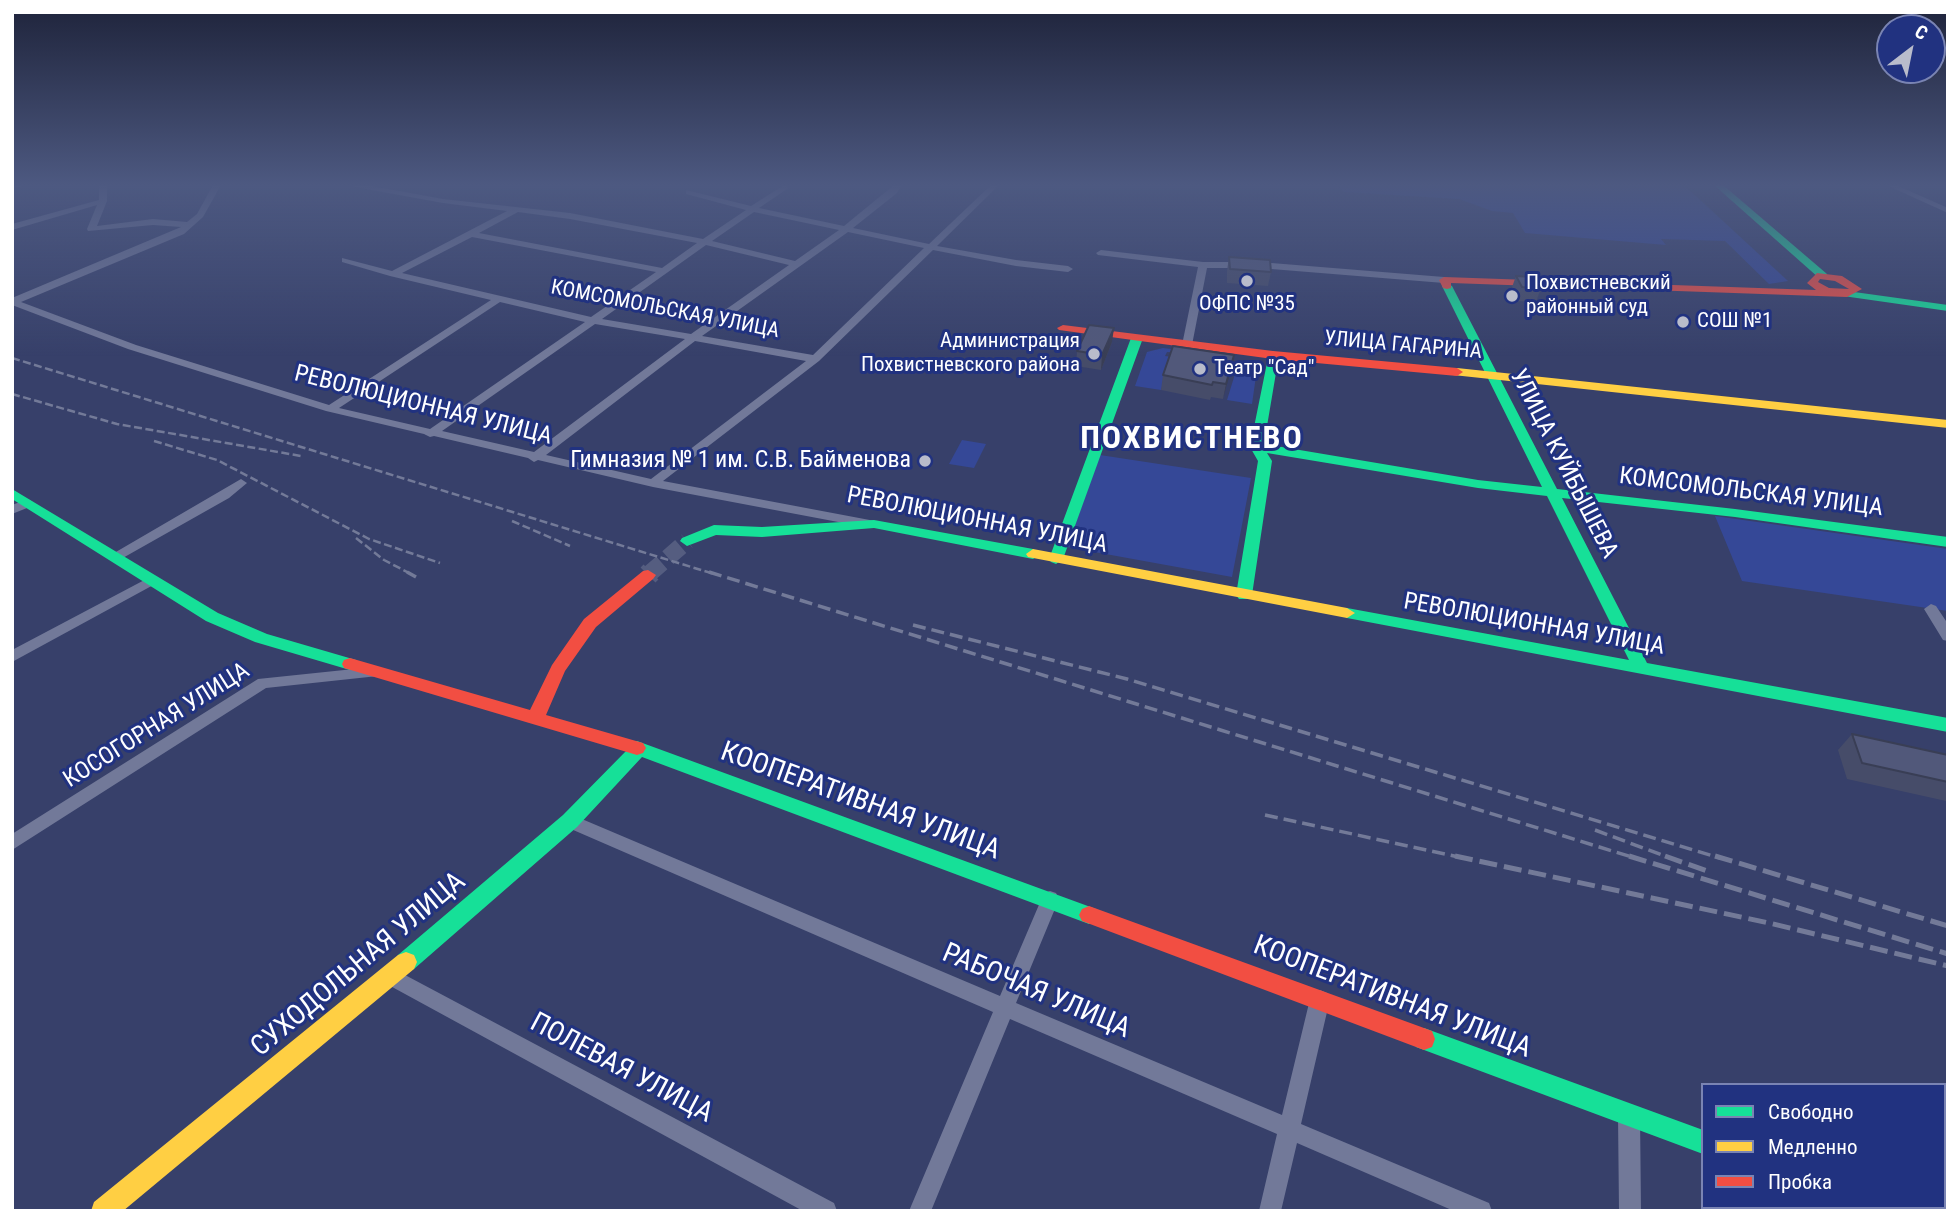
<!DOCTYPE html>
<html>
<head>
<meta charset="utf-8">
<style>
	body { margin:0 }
	#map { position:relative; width:1960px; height:1223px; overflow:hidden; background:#37406a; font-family:"Roboto Condensed",sans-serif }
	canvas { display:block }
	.frame { position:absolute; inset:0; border:14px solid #fff; pointer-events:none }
	.legend { position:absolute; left:1701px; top:1083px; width:245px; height:126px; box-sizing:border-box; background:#213280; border:2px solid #7a84b3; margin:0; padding:9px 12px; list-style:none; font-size:21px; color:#fff }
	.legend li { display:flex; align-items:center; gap:14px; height:35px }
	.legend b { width:35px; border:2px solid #7a84b3 }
	.north { position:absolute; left:1876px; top:14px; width:70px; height:70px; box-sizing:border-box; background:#213280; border:2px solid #7a84b3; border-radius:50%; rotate:32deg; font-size:19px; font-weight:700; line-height:28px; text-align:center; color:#fff }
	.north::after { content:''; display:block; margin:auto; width:24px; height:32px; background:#b9bccb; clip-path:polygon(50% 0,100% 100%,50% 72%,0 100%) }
</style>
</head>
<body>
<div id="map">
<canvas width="1960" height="1223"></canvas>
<div class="frame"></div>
<ul class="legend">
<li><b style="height:9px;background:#16e098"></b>Свободно</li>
<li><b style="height:9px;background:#ffcf43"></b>Медленно</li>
<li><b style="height:9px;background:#f24e42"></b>Пробка</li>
</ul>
<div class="north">С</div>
</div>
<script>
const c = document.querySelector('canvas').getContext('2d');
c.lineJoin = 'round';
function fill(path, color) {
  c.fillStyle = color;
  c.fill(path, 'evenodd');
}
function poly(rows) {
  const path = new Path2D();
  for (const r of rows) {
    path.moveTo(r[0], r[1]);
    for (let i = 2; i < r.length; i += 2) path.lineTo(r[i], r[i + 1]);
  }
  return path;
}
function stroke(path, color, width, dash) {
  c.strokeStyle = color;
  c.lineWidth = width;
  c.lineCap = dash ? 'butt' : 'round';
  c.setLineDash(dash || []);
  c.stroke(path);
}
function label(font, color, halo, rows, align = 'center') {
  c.font = font + ' "Roboto Condensed",sans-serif';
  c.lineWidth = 6;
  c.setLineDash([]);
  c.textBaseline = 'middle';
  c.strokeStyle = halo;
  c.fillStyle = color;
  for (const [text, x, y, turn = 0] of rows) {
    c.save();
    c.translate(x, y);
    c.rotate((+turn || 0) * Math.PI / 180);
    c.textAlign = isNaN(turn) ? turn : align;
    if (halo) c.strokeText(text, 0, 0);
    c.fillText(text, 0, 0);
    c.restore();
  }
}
const green = poly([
	[1337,185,1684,185,1788,281,1769,284,1725,241,1661,239,1666,245,1525,233,1513,213,1492,211,1459,199,1344,192],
	[1163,348,1227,356,1167,352,1165,356,1172,357,1161,390,1135,386,1147,352],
	[1235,374,1256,376,1252,404,1227,400],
	[962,440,986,444,974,468,949,464],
	[1100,455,1251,478,1232,577,1067,547],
	[1715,516,1948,549,1948,611,1742,581]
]);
const secondaryTunnelFar1 = poly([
	[649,574,687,541]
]);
const secondaryTunnel = poly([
	[648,575,651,572]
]);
const street = poly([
	[12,185,28,185,12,189,12,185],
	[99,185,107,185,107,201,97,226,153,219,187,222,197,214,213,185,221,185,203,217,184,234,21,302,136,345,329,405,491,300,390,276,342,262,342,258,392,271,507,211,443,203,355,187,351,185,367,185,443,199,570,213,703,239,746,210,686,194,686,190,751,206,784,185,788,187,787,189,759,208,844,226,894,185,902,185,897,193,853,228,929,244,991,185,999,185,937,246,1016,260,1068,266,1073,269,1068,272,1016,266,933,250,819,361,663,481,875,521,876,524,875,527,870,528,653,487,538,460,534,462,528,458,434,436,430,437,424,434,326,411,128,349,12,305,12,298,181,227,153,225,88,231,87,229,97,205,12,230,12,224,99,200,99,185],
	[518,212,570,219,697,243,662,268,479,233,518,212],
	[754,212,839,230,795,261,712,241,754,212],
	[848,232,924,248,813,355,702,336,848,232],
	[472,237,656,272,591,317,402,273,472,237],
	[706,245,789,265,691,334,602,319,706,245],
	[500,302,585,322,430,429,339,408,500,302],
	[595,324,685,339,534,452,442,431,595,324],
	[695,341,806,361,651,479,546,455,695,341],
	[1886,185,1896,185,1948,208,1948,213,1886,185],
	[1101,250,1203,262,1259,262,1444,277,1449,280,1444,283,1259,268,1207,268,1192,345,1187,348,1182,345,1198,267,1098,255,1096,253,1101,250],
	[241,479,247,483,229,498,121,559,111,559,109,556,241,479],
	[28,499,34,503,32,506,12,514,12,505,28,499],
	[152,576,157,577,159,580,157,583,12,662,12,650,152,576],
	[1931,604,1936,606,1948,624,1948,641,1943,640,1924,609,1931,604],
	[373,667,378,668,380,672,378,676,266,688,12,850,12,834,258,679,373,667],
	[570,814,1000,996,1044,893,1050,891,1056,893,1059,899,1016,1003,1282,1115,1310,999,1313,993,1320,990,1327,993,1330,999,1301,1124,1489,1203,1492,1211,1454,1211,1297,1143,1281,1211,1259,1211,1277,1134,1010,1019,931,1211,909,1211,993,1012,564,826,562,821,564,816,570,814],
	[390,967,834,1203,837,1211,803,1211,383,982,380,976,383,970,390,967],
	[1629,1104,1636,1108,1640,1115,1641,1211,1619,1211,1618,1115,1622,1108,1629,1104]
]);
const fast = poly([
	[1714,185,1723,185,1827,274,1827,278,1819,278,1714,185],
	[1447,283,1452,286,1557,489,1735,509,1948,537,1948,547,1735,517,1562,498,1647,663,1948,718,1948,732,1347,618,1339,613,1347,608,1629,660,1547,496,1478,488,1267,453,1272,461,1252,595,1249,599,1239,599,1236,595,1258,461,1250,447,1269,353,1273,351,1279,355,1264,444,1478,480,1542,487,1442,286,1447,283],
	[1847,291,1948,305,1948,311,1843,296,1842,294,1847,291],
	[1137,335,1143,338,1063,559,1056,564,1051,562,1049,559,1131,338,1137,335],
	[12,489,218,613,267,634,356,660,358,664,356,668,350,670,255,642,206,621,12,499,12,489],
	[874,520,1033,549,1040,554,1033,559,874,528,762,537,716,535,687,546,680,541,682,538,714,525,762,527,874,520],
	[637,741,1096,909,1099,915,1096,921,1089,924,642,757,577,827,414,969,406,972,398,969,395,962,398,955,563,815,628,749,631,743,637,741],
	[1424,1028,1703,1130,1703,1154,1416,1047,1413,1039,1416,1031,1424,1028]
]);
const slow = poly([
	[1457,368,1948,420,1948,428,1453,375,1451,372,1457,368],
	[1033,549,1347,608,1355,613,1347,618,1028,557,1026,554,1033,549],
	[406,952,414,955,417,962,414,969,123,1211,91,1211,94,1202,398,955,406,952]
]);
const jam = poly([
	[1817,273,1842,276,1862,289,1847,297,1451,283,1451,288,1447,289,1443,288,1439,280,1444,277,1816,290,1807,283,1817,273],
	[1820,279,1835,281,1849,289,1829,288,1818,282,1820,279],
	[1063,325,1273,351,1457,368,1463,372,1457,376,1273,359,1059,330,1057,328,1063,325],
	[648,570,656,575,653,579,596,627,565,671,546,715,643,743,646,748,643,753,637,755,344,668,342,664,344,660,350,658,530,710,552,665,584,619,643,571,648,570],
	[1089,906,1424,1028,1432,1031,1435,1039,1432,1047,1424,1050,1082,921,1079,915,1082,909,1089,906],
	[1870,1207,1903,1207,1904,1211,1871,1211,1870,1207]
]);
const railFar2 = poly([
	[12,358,714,574],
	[12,394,117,424,301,456],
	[154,441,217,460,369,539,440,563],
	[512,521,570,546],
	[356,538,384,560,411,574]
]);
const railFar1 = poly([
	[407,572,416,577],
	[709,572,1635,858],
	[913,625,1127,679,1720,858],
	[1265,815,1463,858],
	[1595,830,1670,858]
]);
const rail = poly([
	[1455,856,1769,923,1948,966],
	[1629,856,1948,954],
	[1665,856,1707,871],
	[1715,856,1948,926]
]);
const wall = poly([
	[1229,257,1271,272,1268,286,1227,283,1227,271],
	[1516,276,1541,288,1536,302,1517,301,1511,290],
	[1112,342,1101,370,1076,366,1077,351],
	[1234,355,1223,399,1211,397,1210,400,1161,390,1163,375],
	[1852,734,1948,755,1948,799,1946,801,1847,779,1838,750]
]);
const shadedWall = poly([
	[1114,328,1112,342,1101,370,1102,355],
	[1234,355,1231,369,1223,399,1226,384]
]);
const building = poly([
	[1229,257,1270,260,1271,272,1230,269,1229,257],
	[1516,276,1534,277,1541,288,1522,287,1516,276],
	[1089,325,1114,328,1102,355,1077,351,1089,325],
	[1173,346,1234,355,1226,384,1213,382,1212,385,1163,375,1173,346],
	[1852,734,1948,755,1948,782,1862,763,1852,734]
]);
const markers = [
	[1247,281,7,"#b9bccb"],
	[1512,296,7,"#b9bccb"],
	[1683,322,7,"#b9bccb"],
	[1094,354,7,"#b9bccb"],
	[1200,369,7,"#b9bccb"],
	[925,461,7,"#b9bccb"]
];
const farPoinames = [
	["Похвистневский",1526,284],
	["районный суд",1526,308],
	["ОФПС №35",1247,305,"center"],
	["СОШ №1",1697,322],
	["Администрация",1080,342,"right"],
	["Похвистневского района",1080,366,"right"],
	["Театр \"Сад\"",1214,369]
];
const farStreetnames = [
	["КОМСОМОЛЬСКАЯ УЛИЦА",665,310,11],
	["УЛИЦА ГАГАРИНА",1403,346,5]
];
const streetNames = [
	["РЕВОЛЮЦИОННАЯ УЛИЦА",423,406,14],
	["УЛИЦА КУЙБЫШЕВА",1563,464,63],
	["КОМСОМОЛЬСКАЯ УЛИЦА",1751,493,7],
	["РЕВОЛЮЦИОННАЯ УЛИЦА",977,521,11],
	["РЕВОЛЮЦИОННАЯ УЛИЦА",1534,625,10],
	["КОСОГОРНАЯ УЛИЦА",157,726,-32]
];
const poiNames = [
	["Гимназия № 1 им. С.В. Байменова",911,461]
];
const nearStreetnames = [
	["КООПЕРАТИВНАЯ УЛИЦА",860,802,20],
	["СУХОДОЛЬНАЯ УЛИЦА",359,965,-40],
	["РАБОЧАЯ УЛИЦА",1036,992,23],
	["КООПЕРАТИВНАЯ УЛИЦА",1392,998,21],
	["ПОЛЕВАЯ УЛИЦА",621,1069,28]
];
const districtNames = [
	["ПОХВИСТНЕВО",1192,440]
];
fill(green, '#354897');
stroke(secondaryTunnelFar1, '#555d80', 17, [17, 8]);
stroke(secondaryTunnel, '#555d80', 21, [21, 10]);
fill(street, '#727999');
fill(fast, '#16e098');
fill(slow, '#ffcf43');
fill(jam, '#f24e42');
stroke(railFar2, '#737a98', 2.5, [8, 3.5]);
stroke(railFar1, '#737a98', 3.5, [13, 6]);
stroke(rail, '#737a98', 5, [18, 7]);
fill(wall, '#464c69');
fill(shadedWall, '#393e55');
fill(building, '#51587a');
stroke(building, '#393e55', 2);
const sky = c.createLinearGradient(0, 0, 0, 356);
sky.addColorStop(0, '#1e233a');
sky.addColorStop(0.52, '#4d5981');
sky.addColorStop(1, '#4d598100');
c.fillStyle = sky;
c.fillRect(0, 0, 1960, 356);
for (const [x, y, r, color] of markers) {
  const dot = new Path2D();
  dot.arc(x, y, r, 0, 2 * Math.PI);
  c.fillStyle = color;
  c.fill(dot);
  stroke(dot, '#213280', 2.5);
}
label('21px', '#fff', '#213280', farPoinames, 'left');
label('21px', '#fff', '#213280', farStreetnames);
label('24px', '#fff', '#213280', streetNames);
label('24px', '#fff', '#213280', poiNames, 'right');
label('28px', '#fff', '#213280', nearStreetnames);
c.letterSpacing = '2px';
label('bold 32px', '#fff', '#213280', districtNames);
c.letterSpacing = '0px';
</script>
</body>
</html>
